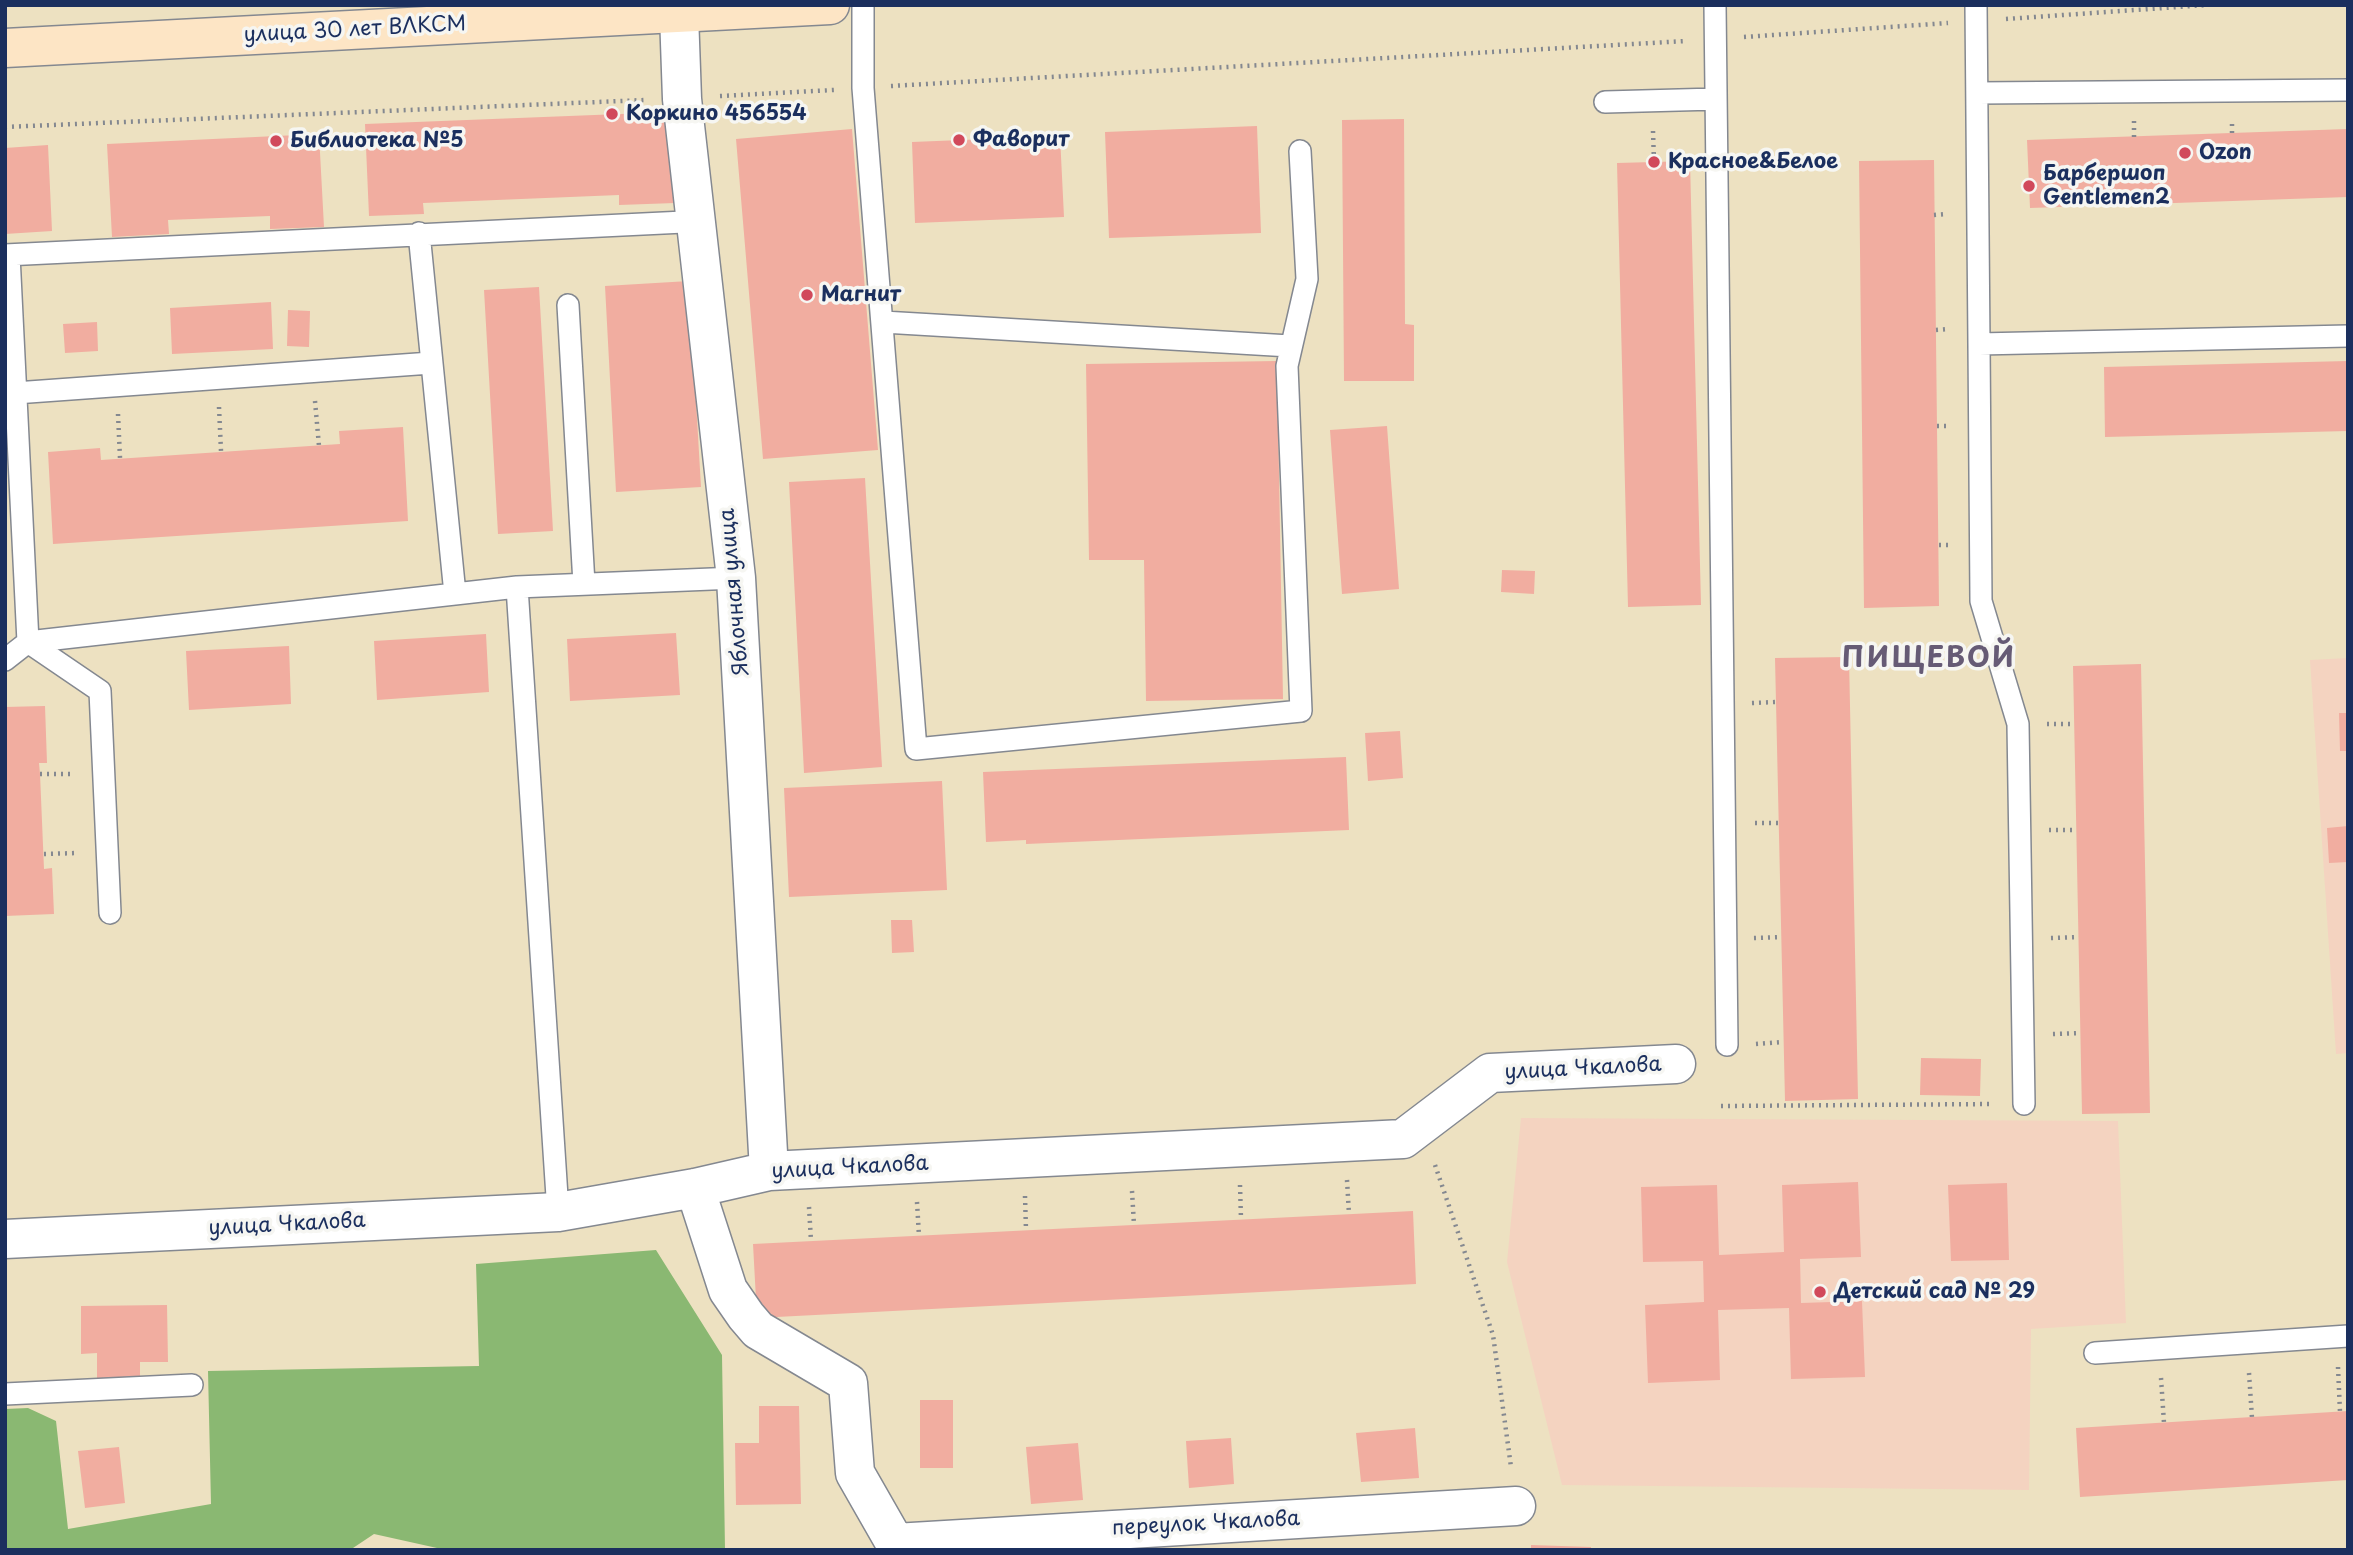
<!DOCTYPE html>
<html>
<head>
<meta charset="utf-8">
<style>
	body { margin:0 }
	#map { position:relative; width:2353px; height:1555px; overflow:hidden; background:#ede1c1; font-family:"Playpen Sans",sans-serif }
	canvas { display:block }
	.frame { position:absolute; inset:0; border:7px solid #1b2f5e; pointer-events:none }
</style>
</head>
<body>
<div id="map">
<canvas width="2353" height="1555"></canvas>
<div class="frame"></div>
</div>
<script>
const c = document.querySelector('canvas').getContext('2d');
c.lineJoin = 'round';
function fill(path, color) {
  c.fillStyle = color;
  c.fill(path, 'evenodd');
}
function poly(rows) {
  const path = new Path2D();
  for (const r of rows) {
    path.moveTo(r[0], r[1]);
    for (let i = 2; i < r.length; i += 2) path.lineTo(r[i], r[i + 1]);
  }
  return path;
}
function stroke(path, color, width, dash) {
  c.strokeStyle = color;
  c.lineWidth = width;
  c.lineCap = dash ? 'butt' : 'round';
  c.setLineDash(dash || []);
  c.stroke(path);
}
function label(font, color, halo, rows, align = 'center') {
  c.font = font + ' "Playpen Sans",sans-serif';
  c.lineWidth = 7;
  c.setLineDash([]);
  c.textBaseline = 'middle';
  c.strokeStyle = halo;
  c.fillStyle = color;
  for (const [text, x, y, turn = 0] of rows) {
    c.save();
    c.translate(x, y);
    c.rotate((+turn || 0) * Math.PI / 180);
    c.textAlign = isNaN(turn) ? turn : align;
    if (halo) c.strokeText(text, 0, 0);
    c.fillText(text, 0, 0);
    c.restore();
  }
}
const built = poly([
	[2348,658,2348,1053,2336,1054,2310,660],
	[1521,1118,2118,1121,2126,1323,2031,1329,2029,1490,1562,1485,1507,1262]
]);
const forest = poly([
	[656,1250,722,1355,725,1550,446,1550,374,1534,350,1550,5,1550,5,1409,28,1408,56,1421,68,1529,211,1504,208,1371,479,1366,476,1264]
]);
const building = poly([
	[671,112,675,203,619,205,619,195,423,203,424,214,369,216,365,124],
	[1404,119,1405,324,1414,325,1414,381,1344,381,1342,120],
	[1257,126,1261,233,1109,238,1105,132],
	[852,129,878,450,763,459,736,139],
	[2348,129,2348,197,2030,208,2027,140],
	[319,134,324,227,270,229,270,216,168,220,169,234,112,237,107,144],
	[1060,136,1064,217,915,223,912,142],
	[48,145,52,231,5,234,5,148],
	[1934,160,1939,606,1864,608,1859,161],
	[1690,161,1701,605,1628,607,1617,163],
	[689,281,701,487,616,492,605,286],
	[539,287,553,531,498,534,484,290],
	[271,302,273,349,172,354,170,308],
	[288,310,310,311,309,347,287,346],
	[97,322,98,351,65,353,63,324],
	[1277,361,1283,699,1146,701,1144,560,1089,560,1086,364],
	[2348,361,2348,431,2105,437,2104,367],
	[1387,426,1399,589,1342,594,1330,430],
	[403,427,408,521,53,544,48,452,100,448,101,460,340,444,339,431],
	[865,478,882,767,804,773,789,482],
	[1502,570,1535,571,1534,594,1501,592],
	[676,633,680,695,570,701,567,639],
	[486,634,489,692,377,700,374,641],
	[289,646,291,704,189,710,186,651],
	[1849,657,1858,1099,1785,1101,1775,658],
	[2141,664,2150,1113,2082,1114,2073,666],
	[45,706,47,763,39,763,40,774,44,869,52,868,54,914,5,916,5,707],
	[2339,713,2348,713,2348,751,2340,751],
	[1400,731,1403,778,1368,781,1365,733],
	[1346,757,1349,830,1026,844,1026,840,986,842,983,772],
	[942,781,947,890,789,897,784,788],
	[2348,826,2348,862,2329,863,2327,828],
	[891,920,912,920,914,952,892,953],
	[1921,1058,1981,1059,1980,1096,1920,1095],
	[1858,1182,1861,1257,1800,1259,1801,1303,1862,1301,1865,1377,1791,1379,1789,1308,1718,1310,1720,1380,1648,1383,1645,1305,1704,1302,1703,1261,1643,1262,1641,1187,1717,1185,1719,1255,1784,1252,1782,1185],
	[2007,1183,2009,1260,1951,1261,1948,1185],
	[1413,1211,1416,1284,757,1318,753,1244],
	[167,1305,168,1362,140,1362,140,1382,97,1383,97,1353,81,1354,81,1306],
	[920,1400,953,1400,953,1468,920,1468],
	[759,1406,799,1406,801,1504,736,1505,735,1443,759,1443],
	[2348,1411,2348,1480,2080,1497,2076,1428],
	[1415,1428,1419,1478,1361,1482,1356,1433],
	[1231,1438,1234,1484,1189,1488,1186,1441],
	[1078,1443,1083,1500,1031,1504,1026,1447],
	[119,1447,125,1503,85,1508,78,1451],
	[1531,1545,1591,1547,1591,1550,1531,1550]
]);
const path = poly([
	[2006,19,2207,5],
	[1744,37,1948,23],
	[891,86,1686,41],
	[720,96,834,90],
	[5,127,645,100],
	[1653,131,1654,162],
	[2232,133,2232,120],
	[2134,137,2134,120],
	[1934,215,1947,214],
	[1936,330,1949,329],
	[315,401,319,446],
	[219,407,221,451],
	[118,414,120,458],
	[1937,426,1950,426],
	[1939,545,1952,545],
	[1752,703,1776,702],
	[2047,724,2074,724],
	[40,774,74,774],
	[1755,823,1779,823],
	[2049,830,2076,830],
	[44,854,78,853],
	[1754,938,1781,937],
	[2051,938,2079,937],
	[2053,1034,2080,1033],
	[1756,1044,1783,1042],
	[1721,1106,1993,1104],
	[1435,1165,1493,1335,1511,1467],
	[1347,1180,1349,1214],
	[1240,1185,1241,1219],
	[1132,1191,1134,1225],
	[1025,1196,1026,1230],
	[917,1202,919,1236],
	[809,1207,811,1241],
	[2338,1367,2340,1412],
	[2249,1373,2252,1418],
	[2161,1378,2164,1423]
]);
const service = poly([
	[863,5,863,88,916,749,1301,711,1287,366,1307,279,1300,151],
	[1715,5,1727,1045],
	[1976,5,1979,344,2348,336],
	[1978,93,2348,90],
	[1605,102,1716,99],
	[419,233,455,594],
	[5,255,684,222],
	[9,255,28,642,100,691,110,913],
	[568,305,584,584],
	[883,322,1290,346],
	[1979,344,1981,601,2018,724,2024,1104],
	[15,393,431,363],
	[517,587,558,1212],
	[5,660,28,642,517,587,736,578],
	[2095,1353,2348,1336],
	[5,1394,192,1385]
]);
const minor = poly([
	[679,14,682,99,736,578,769,1171],
	[695,1188,728,1290,746,1316,758,1330,848,1383,855,1473,895,1543,1516,1506],
	[5,1239,558,1212,695,1188,769,1171,1403,1139,1490,1073,1676,1064]
]);
const secondary = poly([
	[5,48,830,5]
]);
const markers = [
	[612,114,7,"#d1495b"],
	[959,140,7,"#d1495b"],
	[276,141,7,"#d1495b"],
	[2185,153,7,"#d1495b"],
	[1654,162,7,"#d1495b"],
	[2029,186,7,"#d1495b"],
	[807,295,7,"#d1495b"],
	[1820,1292,7,"#d1495b"]
];
const streetNames = [
	["улица 30 лет ВЛКСМ",355,30,-3],
	["Яблочная улица",735,592,-95],
	["улица Чкалова",1583,1069,-3],
	["улица Чкалова",850,1168,-3],
	["улица Чкалова",287,1225,-3],
	["переулок Чкалова",1206,1524,-3]
];
const poiNames = [
	["Коркино 456554",626,114],
	["Фаворит",973,140],
	["Библиотека №5",290,141],
	["Ozon",2199,153],
	["Красное&Белое",1668,162],
	["Барбершоп",2043,174],
	["Gentlemen2",2043,198],
	["Магнит",821,295],
	["Детский сад № 29",1834,1292]
];
const districtNames = [
	["ПИЩЕВОЙ",1929,659]
];
fill(built, '#f4d3c0');
fill(forest, '#8ab872');
fill(building, '#f1ada0');
stroke(service, '#848890', 24);
stroke(minor, '#848890', 41);
stroke(secondary, '#848890', 41);
stroke(path, '#848890', 4.5, [2, 5]);
stroke(service, '#fff', 21);
stroke(minor, '#fff', 38);
stroke(secondary, '#fde5c5', 38);
for (const [x, y, r, color] of markers) {
  const dot = new Path2D();
  dot.arc(x, y, r, 0, 2 * Math.PI);
  c.fillStyle = color;
  c.fill(dot);
  stroke(dot, '#f6f6f2', 2.5);
}
label('21px', '#1b2f5e', '#f6f6f2', streetNames);
label('bold 21px', '#1b2f5e', '#f6f6f2', poiNames, 'left');
c.letterSpacing = '2px';
label('bold 28px', '#665b75', '#f6f6f2', districtNames);
c.letterSpacing = '0px';
</script>
</body>
</html>
